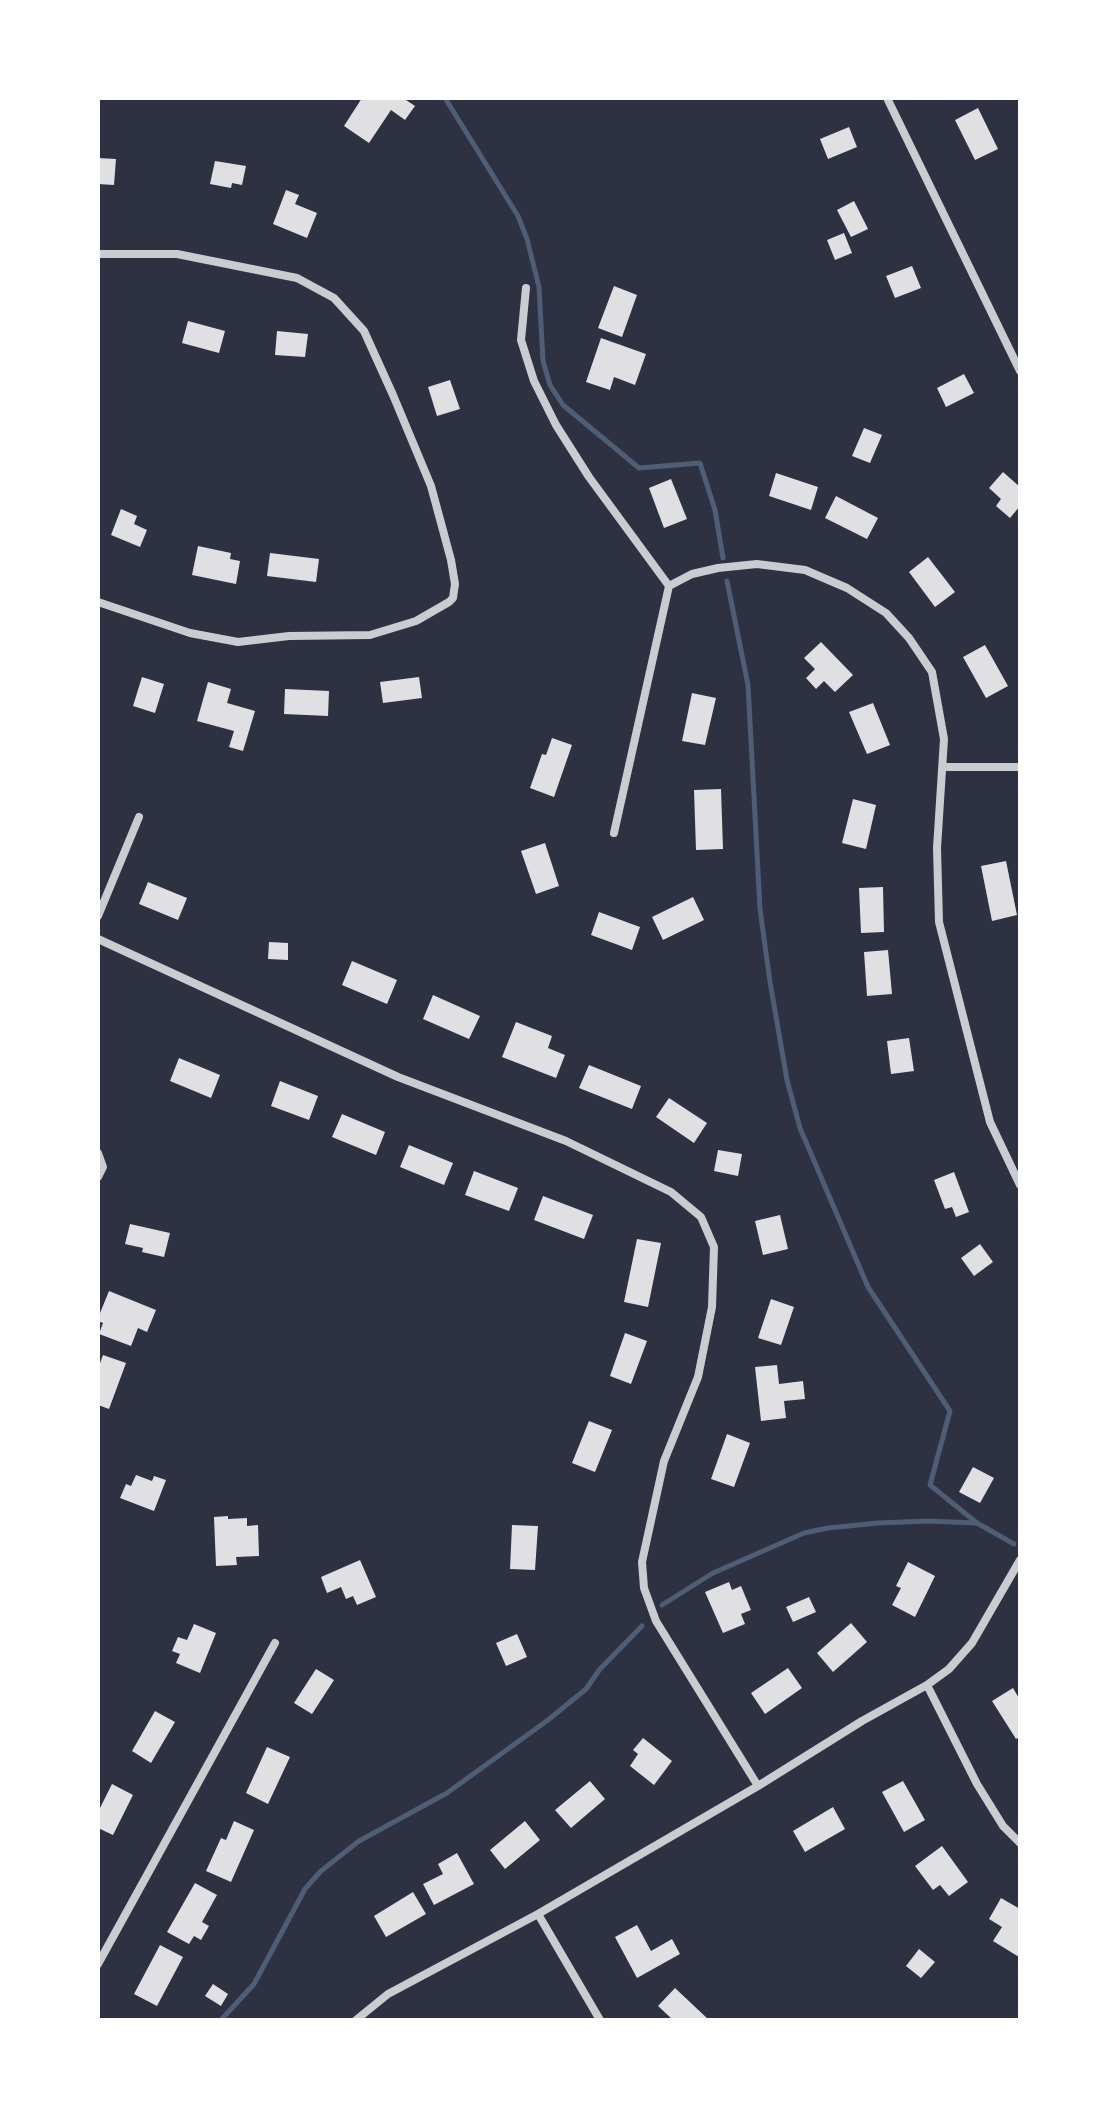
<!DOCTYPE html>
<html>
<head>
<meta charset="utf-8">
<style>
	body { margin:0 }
	#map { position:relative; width:1118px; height:2118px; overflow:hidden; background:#2d3142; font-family:"Work Sans",sans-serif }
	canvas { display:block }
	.frame { position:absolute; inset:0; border:100px solid #fff; pointer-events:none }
</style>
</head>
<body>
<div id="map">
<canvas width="1118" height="2118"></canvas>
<div class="frame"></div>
</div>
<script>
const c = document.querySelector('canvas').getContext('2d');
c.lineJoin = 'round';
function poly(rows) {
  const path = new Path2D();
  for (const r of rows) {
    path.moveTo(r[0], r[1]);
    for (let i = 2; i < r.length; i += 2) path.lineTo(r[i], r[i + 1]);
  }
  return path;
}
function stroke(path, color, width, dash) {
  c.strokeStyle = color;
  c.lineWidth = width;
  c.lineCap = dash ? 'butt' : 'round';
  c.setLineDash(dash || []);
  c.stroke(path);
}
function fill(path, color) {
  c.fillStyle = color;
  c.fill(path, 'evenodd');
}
const stream = poly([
	[445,98,518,216,527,239,539,287,543,361,550,385,563,405,639,468,700,463,715,510,723,558],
	[727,581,748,685,760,909,770,982,787,1080,800,1128,868,1287,950,1411,930,1485,977,1523,1014,1544],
	[662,1605,713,1573,804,1533,828,1528,878,1523,928,1521,976,1523],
	[221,2020,254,1984,305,1889,321,1871,359,1841,447,1793,548,1720,586,1689,600,1669,642,1626]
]);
const building = poly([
	[362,98,403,98,415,106,405,120,391,110,369,143,344,126],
	[978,108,998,149,975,160,955,120],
	[849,127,857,147,828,159,820,139],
	[98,158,116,159,114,185,98,184],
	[215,161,246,166,242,185,232,183,231,188,210,184],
	[286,190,299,195,295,204,317,213,307,238,273,224],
	[854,201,868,229,851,237,837,210],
	[844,233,852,253,835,260,827,240],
	[912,266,921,288,895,298,886,276],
	[614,286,637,295,622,337,598,328],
	[188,321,225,331,219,353,182,343],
	[277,331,308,334,305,357,275,355],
	[601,338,646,354,635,385,614,377,610,390,586,382],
	[964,374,974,393,946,407,937,388],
	[450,380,460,409,437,416,428,387],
	[864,428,882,435,870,463,852,456],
	[1003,472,1020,487,1020,506,1010,518,996,506,1001,499,989,488],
	[776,473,818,487,811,510,769,496],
	[671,479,687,519,664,528,649,488],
	[836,496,878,518,867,539,825,518],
	[121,509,137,516,134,524,147,530,140,547,111,535],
	[198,546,231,553,230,559,240,561,236,584,192,575],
	[270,553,319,559,316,582,267,576],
	[928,557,955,592,935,607,909,572],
	[821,642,853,675,835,692,824,681,816,689,806,678,815,669,804,658],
	[985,645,1008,686,986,698,963,657],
	[142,677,164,684,155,713,133,706],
	[419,677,422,698,383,703,380,682],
	[208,682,231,689,227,703,255,711,243,751,229,747,234,731,197,721],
	[285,689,329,691,328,716,284,714],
	[692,693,716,698,705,745,682,741],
	[873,703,890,745,867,754,849,712],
	[552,738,572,745,554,797,530,788,542,754,546,755],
	[721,789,723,849,696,850,694,790],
	[853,799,876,805,866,849,842,843],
	[545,843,559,886,536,894,521,851],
	[1006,861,1017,915,992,921,981,866],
	[148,882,187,898,178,920,139,904],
	[883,887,884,932,861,933,859,888],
	[693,897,704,920,663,940,652,917],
	[599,912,640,927,632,950,591,935],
	[269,942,288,943,288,960,268,959],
	[888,950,892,994,867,996,864,952],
	[352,961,397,980,387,1004,342,985],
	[433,995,480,1016,469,1039,423,1019],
	[516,1022,552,1036,548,1048,565,1055,556,1078,502,1057],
	[909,1038,914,1071,891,1074,887,1041],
	[179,1058,220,1075,211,1098,170,1081],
	[589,1065,641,1086,632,1109,579,1088],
	[280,1081,318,1096,309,1120,271,1106],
	[669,1098,707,1123,694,1143,656,1117],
	[342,1114,385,1132,376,1155,332,1137],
	[409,1145,453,1163,444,1185,400,1167],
	[718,1150,742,1154,738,1176,714,1171],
	[474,1171,518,1188,509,1211,465,1195],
	[954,1172,969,1212,956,1217,952,1207,945,1209,934,1180],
	[543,1196,593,1215,584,1239,534,1220],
	[780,1215,788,1249,763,1255,755,1221],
	[130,1224,170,1233,164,1257,142,1252,143,1248,125,1244],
	[637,1239,661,1243,648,1307,624,1302],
	[980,1244,993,1262,974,1276,961,1258],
	[109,1291,156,1310,147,1332,138,1328,131,1346,99,1334,103,1323,98,1321,98,1318],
	[771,1299,794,1307,781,1345,758,1338],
	[625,1333,647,1341,631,1384,610,1376],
	[103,1355,126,1363,109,1409,98,1405,98,1369],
	[777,1365,779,1384,803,1381,805,1399,784,1401,786,1418,761,1421,755,1367],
	[589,1421,612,1430,595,1472,572,1463],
	[727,1434,750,1443,734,1487,711,1479],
	[973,1467,994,1478,980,1503,959,1492],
	[136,1475,152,1481,154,1476,166,1480,154,1511,120,1498,126,1484,131,1486],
	[228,1516,228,1519,247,1518,247,1526,258,1525,259,1556,236,1557,237,1565,216,1566,214,1517],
	[512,1525,538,1526,535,1570,510,1569],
	[360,1560,376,1597,357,1605,353,1596,346,1599,341,1587,327,1593,321,1577],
	[908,1562,935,1576,915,1617,892,1605,901,1588,896,1586],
	[729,1582,732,1590,741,1586,751,1610,741,1614,745,1624,723,1633,705,1592],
	[809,1597,816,1612,793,1622,786,1607],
	[851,1623,867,1642,833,1672,817,1653],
	[194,1624,216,1633,200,1673,176,1663,180,1654,172,1651,178,1637,187,1640],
	[517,1634,527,1657,506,1666,496,1643],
	[788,1668,802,1688,765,1714,751,1693],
	[316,1669,334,1680,312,1714,294,1703],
	[1013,1688,1020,1700,1020,1737,1016,1739,992,1701],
	[155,1711,175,1722,151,1763,132,1751],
	[643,1738,672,1761,654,1785,630,1766,638,1754,633,1750],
	[267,1747,290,1757,268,1804,246,1793],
	[590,1781,605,1799,571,1828,555,1810],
	[903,1781,925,1820,904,1832,882,1792],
	[112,1784,133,1795,113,1835,98,1828,98,1812],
	[833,1807,845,1829,805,1852,793,1831],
	[234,1821,254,1830,231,1882,206,1871,221,1838,226,1840],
	[525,1821,540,1840,505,1869,490,1850],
	[942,1846,968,1882,949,1896,940,1885,933,1890,915,1866],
	[457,1853,474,1884,434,1905,423,1884,443,1874,438,1864],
	[195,1883,217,1895,202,1922,209,1926,201,1940,194,1936,189,1944,167,1932],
	[413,1892,426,1914,386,1937,374,1916],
	[1001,1898,1020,1909,1019,1957,993,1941,1002,1927,989,1919],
	[637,1925,651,1951,672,1939,680,1954,637,1978,615,1937],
	[160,1945,183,1957,157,2006,134,1994],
	[919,1949,935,1962,921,1978,906,1966],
	[213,1984,228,1994,221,2006,205,1996],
	[675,1988,709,2020,673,2020,658,2006]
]);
const minor = poly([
	[887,98,1020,371],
	[98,254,177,254,297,278,334,298,364,331,393,395,431,486,451,560,455,584,453,598,449,602,416,621,370,635,289,636,238,642,190,633,98,602],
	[526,288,521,340,534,381,556,425,589,477,669,586],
	[669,586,692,574,718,568,757,564,805,570,847,588,886,613,909,638,932,672,944,739,937,848,939,922,990,1122,1020,1185],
	[943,767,1020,767],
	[614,833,669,586],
	[98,916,139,817],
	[98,939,398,1077,566,1141,671,1192,701,1217,714,1247,712,1307,698,1377,664,1461,642,1562,644,1588,656,1621,758,1786],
	[98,1153,103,1167,98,1177],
	[927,1685,977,1784,1003,1826,1020,1843],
	[538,1914,600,2020],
	[98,1964,275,1643],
	[356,2020,388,1994,538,1914,758,1786,862,1721,927,1685,949,1669,972,1643,1020,1560]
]);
stroke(stream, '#4f5d75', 5);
fill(building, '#e0e0e3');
stroke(minor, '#caccd0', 8);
</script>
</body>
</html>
